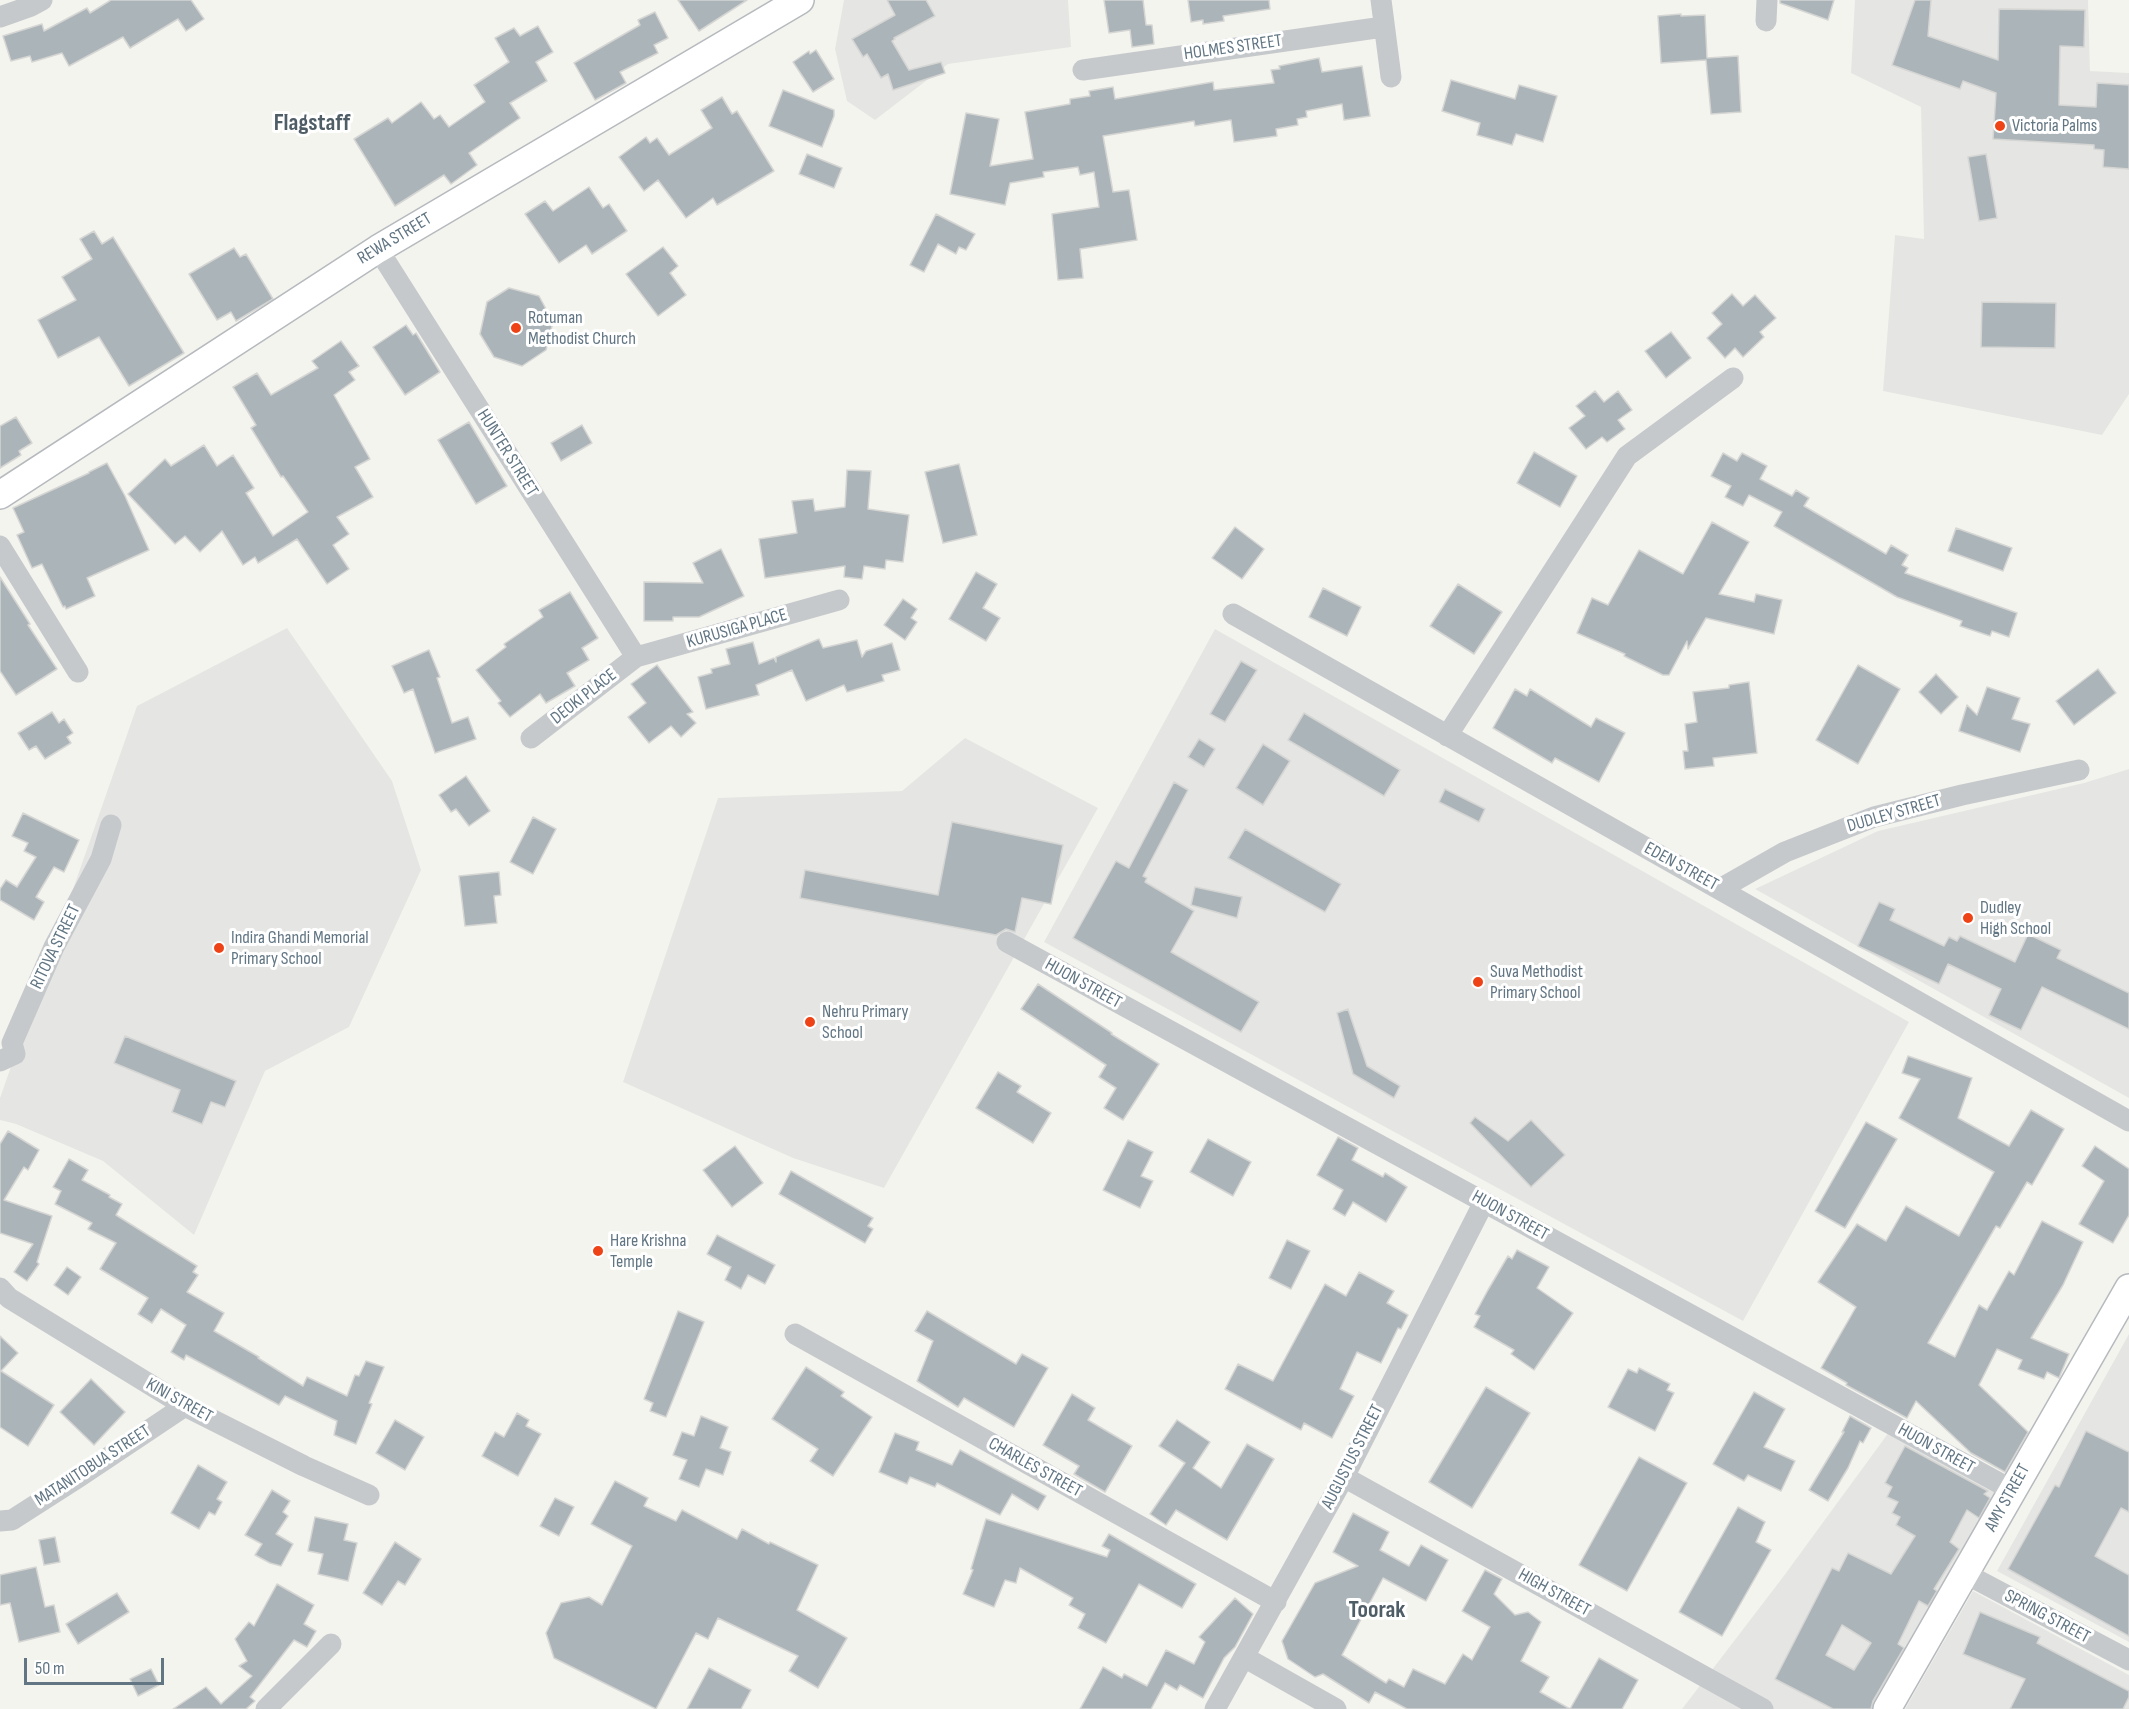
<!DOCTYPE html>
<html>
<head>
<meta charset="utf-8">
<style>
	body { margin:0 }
	#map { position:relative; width:2129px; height:1709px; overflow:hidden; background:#f4f4ef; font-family:"Sofia Sans Condensed",sans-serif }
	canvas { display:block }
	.scale { position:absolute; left:24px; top:1658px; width:140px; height:27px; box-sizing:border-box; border:3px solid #617583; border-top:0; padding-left:8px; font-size:18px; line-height:21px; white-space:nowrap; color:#617583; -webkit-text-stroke:4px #fff; paint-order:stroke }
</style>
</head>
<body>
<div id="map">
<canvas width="2129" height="1709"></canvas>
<div class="scale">50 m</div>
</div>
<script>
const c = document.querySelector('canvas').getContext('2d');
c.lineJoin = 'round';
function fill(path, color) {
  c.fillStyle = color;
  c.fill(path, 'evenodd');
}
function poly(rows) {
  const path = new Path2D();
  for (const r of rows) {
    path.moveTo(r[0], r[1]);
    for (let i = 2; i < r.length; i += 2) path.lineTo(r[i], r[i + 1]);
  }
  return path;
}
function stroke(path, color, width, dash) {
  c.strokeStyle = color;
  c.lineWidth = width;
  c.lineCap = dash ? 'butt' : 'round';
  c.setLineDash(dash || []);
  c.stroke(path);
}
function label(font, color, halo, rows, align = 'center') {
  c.font = font + ' "Sofia Sans Condensed",sans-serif';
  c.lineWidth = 6;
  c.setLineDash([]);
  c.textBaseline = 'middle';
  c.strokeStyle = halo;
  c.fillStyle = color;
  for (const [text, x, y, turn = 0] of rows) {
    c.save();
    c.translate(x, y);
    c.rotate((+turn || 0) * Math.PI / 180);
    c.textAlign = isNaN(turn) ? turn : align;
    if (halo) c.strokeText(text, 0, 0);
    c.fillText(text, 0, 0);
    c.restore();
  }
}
const built = poly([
	[844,0,1068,0,1071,47,948,64,875,120,847,101,835,49],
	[1855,0,2088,0,2090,71,2129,73,2129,394,2102,435,1883,391,1895,235,1924,239,1921,107,1851,73],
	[287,628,392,781,421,870,349,1027,265,1071,194,1235,103,1161,16,1124,0,1120,0,1098,137,706],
	[1215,629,1909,1022,1743,1321,1044,942],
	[965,738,1098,808,884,1188,793,1158,623,1082,718,798,902,791],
	[2129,769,2129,1098,1755,889,1878,831,2084,783],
	[2129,1334,2129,1642,1997,1571],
	[1892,1428,2006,1494,1881,1709,1682,1709,1783,1577],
	[1973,1591,2129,1675,2129,1709,1905,1709]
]);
const building = poly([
	[111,0,191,0,204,19,186,31,178,19,130,48,123,37,69,66,62,53,32,62,30,56,11,61,3,36,42,24,44,31,87,8,90,13,111,0],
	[678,0,747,0,699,31,678,0],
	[887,0,926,0,935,16,894,38,895,39,892,41,909,70,941,62,945,73,893,90,888,74,881,78,867,54,863,57,852,39,895,15,887,0],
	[1104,0,1143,0,1146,25,1152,25,1154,44,1132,47,1130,30,1109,33,1104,0],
	[1188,0,1269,0,1270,9,1223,16,1224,21,1203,24,1203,20,1191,22,1188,0],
	[1780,0,1834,0,1828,20,1780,3,1780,0],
	[1915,0,1931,0,1928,36,1998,60,1999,9,2085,10,2084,47,2060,46,2059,105,2096,107,2097,83,2129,85,2129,169,2103,167,2104,150,2094,149,2094,145,1993,139,1996,93,1963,81,1960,89,1892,65,1915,0],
	[655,12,668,38,654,45,658,53,620,72,626,83,595,100,574,63,640,25,638,20,655,12],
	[1681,14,1681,16,1705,15,1707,58,1738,56,1741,112,1711,114,1706,60,1661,63,1658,16,1681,14],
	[538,26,553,52,536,62,547,81,510,103,520,118,469,153,477,165,451,184,444,175,395,206,354,139,388,118,392,123,421,102,434,119,440,115,449,127,485,102,474,85,509,62,495,38,514,28,520,36,538,26],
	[816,50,834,79,813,92,793,62,809,51,810,54,816,50],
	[1319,58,1322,72,1362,66,1370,116,1344,120,1342,104,1306,111,1307,117,1297,119,1298,125,1276,129,1277,136,1234,142,1231,120,1195,126,1194,121,1103,136,1113,192,1129,190,1137,240,1080,249,1083,278,1058,280,1052,214,1099,207,1094,172,1080,175,1078,167,1043,172,1044,177,1010,183,1005,205,950,194,966,113,999,119,990,166,1033,159,1025,112,1070,104,1070,99,1090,96,1089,91,1113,87,1115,99,1213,82,1214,90,1274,83,1271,70,1280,69,1279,66,1319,58],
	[1451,80,1515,99,1519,85,1557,96,1543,142,1516,134,1512,145,1477,135,1480,123,1442,111,1451,80],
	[783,90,834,110,834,116,822,147,769,126,783,90],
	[722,97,732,114,737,111,774,171,717,205,713,198,686,218,658,180,644,191,619,157,646,137,650,143,657,138,669,155,712,128,701,110,722,97],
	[807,154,842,168,834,188,799,174,807,154],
	[1986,154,1997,218,1979,221,1968,157,1986,154],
	[589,187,603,208,609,204,627,231,592,254,586,245,559,263,525,214,545,201,553,211,589,187],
	[936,214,975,234,966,250,959,247,956,254,938,244,924,272,910,265,936,214],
	[94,231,102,244,113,237,184,353,129,386,99,337,58,358,38,320,76,300,62,277,92,259,80,239,94,231],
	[663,247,678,266,670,273,686,295,658,316,626,274,663,247],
	[234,248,240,257,246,254,273,299,236,321,231,312,217,320,189,274,234,248],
	[509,288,539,296,553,322,546,350,522,366,494,357,480,334,487,302,509,288],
	[1732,294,1743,306,1755,295,1776,318,1760,332,1764,337,1743,357,1735,348,1725,358,1707,338,1722,324,1712,313,1732,294],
	[1982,302,2056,303,2055,348,1981,347,1982,302],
	[406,325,413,335,416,333,440,372,405,395,373,347,406,325],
	[1671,332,1691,358,1666,378,1645,351,1671,332],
	[341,341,359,366,349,372,355,380,334,395,370,459,355,467,373,497,337,517,349,534,333,545,349,569,327,584,297,539,258,563,255,557,243,565,222,531,200,552,185,536,175,544,128,494,165,459,171,466,204,445,217,466,233,455,254,488,246,493,273,536,308,512,283,476,281,477,251,428,256,425,233,387,257,373,271,395,318,368,312,361,341,341],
	[1595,391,1604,402,1618,391,1632,410,1618,420,1625,429,1607,442,1602,437,1586,449,1569,428,1585,416,1576,406,1595,391],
	[16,417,32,443,19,451,21,455,0,468,0,426,16,417],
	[469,422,507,486,476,504,438,440,469,422],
	[582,425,592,443,561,461,551,443,582,425],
	[1534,452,1577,476,1560,507,1517,483,1534,452],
	[1723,453,1737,461,1742,453,1767,466,1760,479,1792,496,1796,490,1809,498,1804,506,1886,554,1891,545,1908,555,1902,565,1908,568,1905,573,2017,613,2009,637,1992,631,1990,636,1960,626,1962,621,1897,597,1774,526,1782,512,1749,495,1743,506,1725,497,1731,486,1711,476,1723,453],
	[107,463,125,496,149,550,87,578,95,596,66,609,65,606,63,607,42,564,32,568,17,535,24,532,13,508,89,473,89,472,107,463],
	[959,464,977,535,943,543,925,472,959,464],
	[847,470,871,471,868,509,909,515,903,562,886,560,885,569,864,566,862,579,844,577,845,566,765,578,759,539,797,533,792,501,813,499,815,511,845,507,847,470],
	[1712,522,1749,542,1719,594,1754,602,1756,594,1782,600,1774,634,1706,618,1688,649,1687,641,1669,675,1663,675,1624,656,1625,654,1577,633,1592,598,1608,605,1639,550,1683,574,1712,522],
	[1235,527,1264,549,1242,579,1212,558,1235,527],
	[1956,528,2012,548,2003,571,1948,551,1956,528],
	[721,549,744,596,699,617,673,617,673,621,644,621,644,582,703,583,693,563,721,549],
	[976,572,997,584,983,608,1000,618,986,641,949,619,976,572],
	[0,577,30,624,28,625,57,669,16,695,0,671,0,577],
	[1458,584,1502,612,1474,654,1430,626,1458,584],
	[1323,588,1361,607,1347,636,1309,617,1323,588],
	[570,592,598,638,582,648,589,660,567,673,575,686,546,703,540,694,510,717,498,703,501,701,476,670,506,647,504,644,543,617,539,610,570,592],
	[903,599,917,609,911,618,917,622,905,640,884,625,903,599],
	[819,639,823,648,857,640,862,657,866,651,892,643,900,670,882,675,884,681,847,692,844,685,806,701,792,670,756,685,759,695,706,709,698,677,712,673,711,669,730,664,726,649,753,642,759,664,774,658,776,662,776,657,819,639],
	[429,650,440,677,437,678,452,723,468,717,476,739,435,753,413,689,404,693,392,666,429,650],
	[1241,661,1257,670,1225,722,1210,714,1241,661],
	[657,665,693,712,687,714,696,723,681,737,671,726,649,743,628,717,646,703,631,684,657,665],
	[1858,665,1900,689,1858,764,1816,740,1858,665],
	[2098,669,2116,693,2074,725,2056,701,2098,669],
	[1936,674,1958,697,1941,714,1919,692,1936,674],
	[1749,682,1757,753,1713,758,1714,766,1685,769,1683,751,1688,751,1685,724,1697,722,1693,692,1729,688,1729,685,1749,682],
	[1987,687,2020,698,2012,719,2030,724,2020,752,1959,731,1967,705,1977,715,1987,687],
	[1515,689,1527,696,1530,689,1591,727,1596,718,1625,733,1599,782,1555,758,1552,763,1493,728,1515,689],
	[52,712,59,723,64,719,73,733,67,737,71,743,45,759,36,746,29,750,18,733,52,712],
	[1304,713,1400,770,1384,796,1288,740,1304,713],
	[1199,739,1215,749,1204,767,1188,757,1199,739],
	[1263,744,1290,761,1263,805,1236,788,1263,744],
	[466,776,490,811,469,826,456,809,451,812,439,795,466,776],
	[1174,782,1188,790,1143,876,1147,878,1145,882,1194,911,1171,952,1259,1002,1241,1032,1073,938,1116,861,1129,868,1174,782],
	[1445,789,1485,809,1479,822,1439,802,1445,789],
	[23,813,79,840,64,872,54,867,36,897,44,902,34,920,0,900,0,889,6,880,17,887,36,857,24,851,28,843,12,836,23,813],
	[533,817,556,829,533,874,510,862,533,817],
	[952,822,1063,845,1051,904,1022,898,1015,932,1006,929,996,935,800,898,805,870,938,895,952,822],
	[1245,829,1341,884,1325,912,1228,858,1245,829],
	[499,872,501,895,494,896,497,923,465,926,459,876,499,872],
	[1195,887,1242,897,1237,918,1191,905,1195,887],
	[1879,902,1895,909,1890,920,1944,946,1949,937,1957,941,1960,936,2015,962,2028,934,2061,950,2057,958,2129,993,2129,1029,2042,987,2021,1030,1989,1015,2001,989,1948,964,1939,984,1858,946,1879,902],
	[1038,984,1112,1033,1111,1034,1159,1064,1123,1120,1104,1108,1116,1088,1099,1077,1106,1065,1021,1009,1038,984],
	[1348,1009,1367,1066,1400,1086,1394,1098,1353,1074,1337,1013,1348,1009],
	[125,1036,236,1081,225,1107,211,1102,202,1124,172,1112,180,1090,114,1063,125,1036],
	[1908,1056,1972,1078,1958,1118,2009,1146,2031,1110,2064,1129,2032,1185,2027,1182,2000,1228,1996,1226,1928,1343,1955,1357,1979,1305,1987,1310,2009,1271,2014,1275,2042,1221,2083,1242,2063,1285,2031,1338,2069,1354,2059,1378,2047,1372,2044,1379,2018,1369,2022,1360,1997,1349,1979,1385,2028,1432,2005,1472,1971,1453,1916,1401,1907,1418,1846,1385,1847,1383,1821,1368,1856,1307,1818,1282,1857,1224,1886,1241,1906,1206,1959,1236,1994,1172,1899,1118,1920,1079,1902,1073,1908,1056],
	[998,1072,1021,1086,1017,1092,1051,1113,1033,1143,976,1108,998,1072],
	[1475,1117,1508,1141,1531,1120,1565,1155,1531,1187,1470,1123,1475,1117],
	[1866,1122,1897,1139,1845,1228,1815,1211,1866,1122],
	[8,1131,39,1150,28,1170,24,1167,4,1200,52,1216,37,1262,39,1264,27,1281,14,1272,33,1244,0,1233,0,1144,8,1131],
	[1338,1137,1358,1148,1352,1160,1383,1177,1385,1173,1407,1187,1386,1222,1353,1202,1345,1216,1333,1209,1343,1190,1317,1175,1338,1137],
	[1208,1139,1251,1162,1233,1196,1190,1172,1208,1139],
	[1128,1140,1153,1152,1141,1176,1153,1181,1140,1208,1103,1190,1128,1140],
	[735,1146,763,1183,732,1207,703,1170,735,1146],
	[2095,1146,2129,1169,2129,1215,2113,1243,2079,1224,2104,1181,2082,1166,2095,1146],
	[69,1159,88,1170,82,1180,110,1195,109,1197,122,1204,116,1215,197,1266,193,1272,198,1275,187,1292,224,1313,214,1331,259,1357,258,1358,303,1386,307,1377,347,1396,355,1375,359,1376,366,1361,384,1367,369,1403,372,1404,356,1444,334,1435,337,1421,285,1396,279,1405,186,1355,184,1360,171,1352,186,1325,161,1309,152,1323,138,1314,148,1298,100,1269,116,1243,88,1229,92,1223,55,1204,61,1191,53,1187,69,1159],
	[791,1171,873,1218,868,1226,873,1229,865,1243,779,1194,791,1171],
	[717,1235,775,1265,765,1284,748,1275,741,1289,725,1280,731,1267,707,1254,717,1235],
	[1287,1240,1310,1251,1291,1289,1269,1278,1287,1240],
	[1517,1250,1549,1267,1537,1288,1573,1313,1534,1370,1511,1354,1514,1350,1474,1327,1480,1316,1475,1314,1488,1290,1508,1256,1512,1259,1517,1250],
	[67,1267,81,1277,68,1295,54,1285,67,1267],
	[1359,1272,1394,1291,1387,1303,1408,1315,1401,1329,1398,1328,1381,1363,1357,1352,1340,1389,1354,1396,1332,1438,1304,1423,1301,1430,1225,1389,1238,1364,1273,1381,1325,1284,1346,1296,1359,1272],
	[678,1311,704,1322,666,1417,650,1411,653,1403,644,1399,678,1311],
	[927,1311,1016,1364,1022,1354,1048,1368,1014,1427,964,1398,958,1407,917,1381,933,1341,915,1331,927,1311],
	[0,1336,18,1353,1,1371,54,1405,28,1446,0,1427,0,1336],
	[806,1367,844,1392,841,1396,872,1417,833,1476,810,1461,818,1449,772,1419,806,1367],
	[1639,1368,1670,1384,1667,1390,1674,1393,1655,1431,1608,1407,1628,1369,1637,1373,1639,1368],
	[91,1379,125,1412,94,1445,60,1412,91,1379],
	[1486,1387,1530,1413,1472,1508,1429,1482,1486,1387],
	[1754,1392,1785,1409,1764,1447,1795,1461,1781,1491,1748,1475,1744,1481,1713,1464,1754,1392],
	[1072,1394,1095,1408,1088,1420,1132,1446,1105,1492,1074,1474,1079,1466,1043,1445,1072,1394],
	[517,1413,529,1420,526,1426,541,1434,518,1476,482,1456,495,1432,504,1437,517,1413],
	[701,1416,728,1427,720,1448,731,1452,723,1475,706,1469,699,1487,679,1479,687,1460,673,1455,682,1432,694,1436,701,1416],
	[1850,1416,1871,1428,1863,1443,1860,1441,1848,1468,1828,1501,1809,1490,1844,1432,1842,1432,1850,1416],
	[395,1420,424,1437,405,1470,376,1453,395,1420],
	[1177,1420,1210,1442,1193,1468,1221,1488,1247,1444,1274,1459,1227,1540,1176,1510,1166,1525,1150,1514,1185,1463,1159,1446,1177,1420],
	[2086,1431,2129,1452,2129,1512,2121,1508,2095,1556,2129,1575,2129,1636,2008,1569,2055,1485,2059,1487,2086,1431],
	[895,1433,919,1442,916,1450,952,1465,960,1450,1046,1496,1038,1510,1012,1494,1000,1515,937,1483,935,1487,910,1477,907,1484,879,1472,895,1433],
	[1905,1446,1988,1491,1984,1494,1990,1498,1979,1518,1967,1510,1950,1542,1959,1549,1934,1589,1937,1591,1928,1606,1919,1601,1898,1644,1904,1648,1873,1701,1871,1709,1833,1709,1775,1679,1832,1568,1839,1571,1848,1553,1891,1574,1915,1536,1896,1525,1900,1517,1892,1513,1898,1502,1887,1497,1892,1487,1885,1483,1905,1446],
	[1842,1625,1871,1643,1854,1670,1826,1655,1842,1625],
	[1639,1457,1687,1483,1627,1591,1579,1565,1639,1457],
	[198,1465,227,1482,217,1499,222,1502,215,1515,209,1512,199,1529,171,1513,198,1465],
	[615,1481,648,1498,644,1506,676,1521,682,1510,737,1539,742,1529,769,1544,770,1542,818,1565,797,1610,847,1638,818,1688,789,1671,798,1656,718,1618,708,1639,696,1633,656,1709,554,1658,546,1633,561,1603,589,1597,602,1605,632,1546,591,1524,615,1481],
	[272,1490,290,1501,283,1512,288,1516,276,1534,293,1544,281,1566,270,1563,255,1555,262,1544,245,1535,272,1490],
	[555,1498,574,1507,559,1536,540,1526,555,1498],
	[1738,1507,1765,1522,1756,1542,1771,1550,1722,1636,1679,1612,1738,1507],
	[1353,1513,1389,1532,1380,1550,1409,1566,1421,1545,1448,1560,1426,1601,1383,1578,1342,1655,1386,1683,1389,1679,1404,1687,1413,1669,1445,1684,1463,1654,1472,1660,1490,1627,1462,1611,1485,1570,1502,1579,1494,1594,1515,1615,1528,1612,1541,1622,1521,1661,1549,1677,1540,1692,1570,1709,1407,1709,1375,1692,1369,1703,1323,1674,1315,1677,1288,1659,1282,1641,1315,1583,1358,1566,1333,1552,1353,1513],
	[315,1517,348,1524,344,1540,357,1543,348,1581,318,1574,323,1554,308,1551,315,1517],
	[986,1519,1107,1557,1110,1550,1102,1546,1109,1534,1196,1584,1182,1608,1139,1584,1106,1643,1078,1628,1085,1614,1069,1605,1073,1598,1020,1568,1016,1583,1005,1580,994,1607,963,1594,973,1570,971,1569,986,1519],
	[55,1537,60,1562,44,1565,39,1540,55,1537],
	[395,1542,421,1559,405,1585,398,1581,382,1605,363,1593,395,1542],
	[36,1567,45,1607,54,1605,60,1632,19,1642,10,1603,0,1605,0,1575,36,1567],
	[277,1584,314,1605,304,1624,316,1631,307,1647,294,1640,250,1697,255,1701,246,1709,173,1709,206,1687,221,1704,252,1676,239,1666,247,1661,235,1639,249,1622,254,1626,277,1584],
	[117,1593,129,1612,78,1644,66,1624,117,1593],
	[1235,1598,1253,1614,1235,1647,1224,1658,1203,1698,1180,1685,1177,1690,1165,1683,1151,1709,1080,1709,1103,1667,1122,1678,1124,1674,1147,1686,1166,1650,1194,1664,1205,1642,1199,1637,1235,1598],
	[1980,1612,2040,1637,2037,1643,2129,1691,2129,1697,2123,1709,2010,1709,2025,1679,1963,1654,1980,1612],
	[1599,1658,1638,1680,1622,1709,1570,1709,1599,1658],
	[709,1668,751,1690,741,1709,687,1709,709,1668],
	[151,1669,159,1685,138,1696,130,1679,151,1669]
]);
const minor = poly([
	[1381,0,1391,77],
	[0,17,31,6,42,0],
	[1766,21,1767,0],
	[1083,70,1383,27],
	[378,249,636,657],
	[0,546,78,672],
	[1233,614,2129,1121],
	[1447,736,1627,456,1733,378],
	[531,738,636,657,839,600],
	[1720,889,1785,852,1874,817,1962,795,2079,770],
	[1007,942,2012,1490],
	[0,1061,15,1054,12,1043,54,947,101,859,111,825],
	[0,1288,9,1298,185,1406,304,1466,369,1495],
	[795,1334,1276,1602],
	[1344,1477,1763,1709],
	[0,1521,12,1520,79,1477,185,1406],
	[1966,1574,2129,1660],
	[1244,1657,1336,1709],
	[266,1709,331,1644],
	[1215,1709,1344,1477,1484,1202]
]);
const major = poly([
	[0,495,378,249,800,0],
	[1887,1709,2129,1288]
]);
const markers = [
	[2000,126,6,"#ee4316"],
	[516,328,6,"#ee4316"],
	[1968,918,6,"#ee4316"],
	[219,948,6,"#ee4316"],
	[1478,982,6,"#ee4316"],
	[810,1022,6,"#ee4316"],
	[598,1251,6,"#ee4316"]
];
const streetNames = [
	["HOLMES STREET",1233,48,-8],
	["REWA STREET",395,239,-31],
	["HUNTER STREET",507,453,58],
	["KURUSIGA PLACE",737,629,-16],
	["DEOKI PLACE",584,697,-38],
	["DUDLEY STREET",1894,814,-16],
	["EDEN STREET",1681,867,29],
	["RITOVA STREET",56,947,-64],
	["HUON STREET",1083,984,29],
	["HUON STREET",1510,1216,29],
	["KINI STREET",179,1401,29],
	["HUON STREET",1936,1449,29],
	["AUGUSTUS STREET",1353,1457,-63],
	["MATANITOBUA STREET",93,1466,-33],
	["CHARLES STREET",1035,1468,29],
	["AMY STREET",2008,1498,-61],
	["HIGH STREET",1554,1593,29],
	["SPRING STREET",2047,1617,28]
];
const poiNames = [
	["Victoria Palms",2012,126],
	["Rotuman",528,318],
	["Methodist Church",528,339],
	["Dudley",1980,908],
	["High School",1980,929],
	["Indira Ghandi Memorial",231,938],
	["Primary School",231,959],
	["Suva Methodist",1490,972],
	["Primary School",1490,993],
	["Nehru Primary",822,1012],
	["School",822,1033],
	["Hare Krishna",610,1241],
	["Temple",610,1262]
];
const districtNames = [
	["Flagstaff",312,124],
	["Toorak",1377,1611]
];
fill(built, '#e5e6e3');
fill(building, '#abb4b8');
stroke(building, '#d5d5d3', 1.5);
stroke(major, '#b6babe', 30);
stroke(minor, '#c6c9cc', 21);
stroke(major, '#fff', 27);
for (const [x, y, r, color] of markers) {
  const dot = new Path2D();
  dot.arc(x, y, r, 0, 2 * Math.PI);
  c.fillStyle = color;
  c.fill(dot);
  stroke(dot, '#fff', 2);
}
label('18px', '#617583', '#fff', streetNames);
label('18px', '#617583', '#fff', poiNames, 'left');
label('bold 24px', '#4f5d67', '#fff', districtNames);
</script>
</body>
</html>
